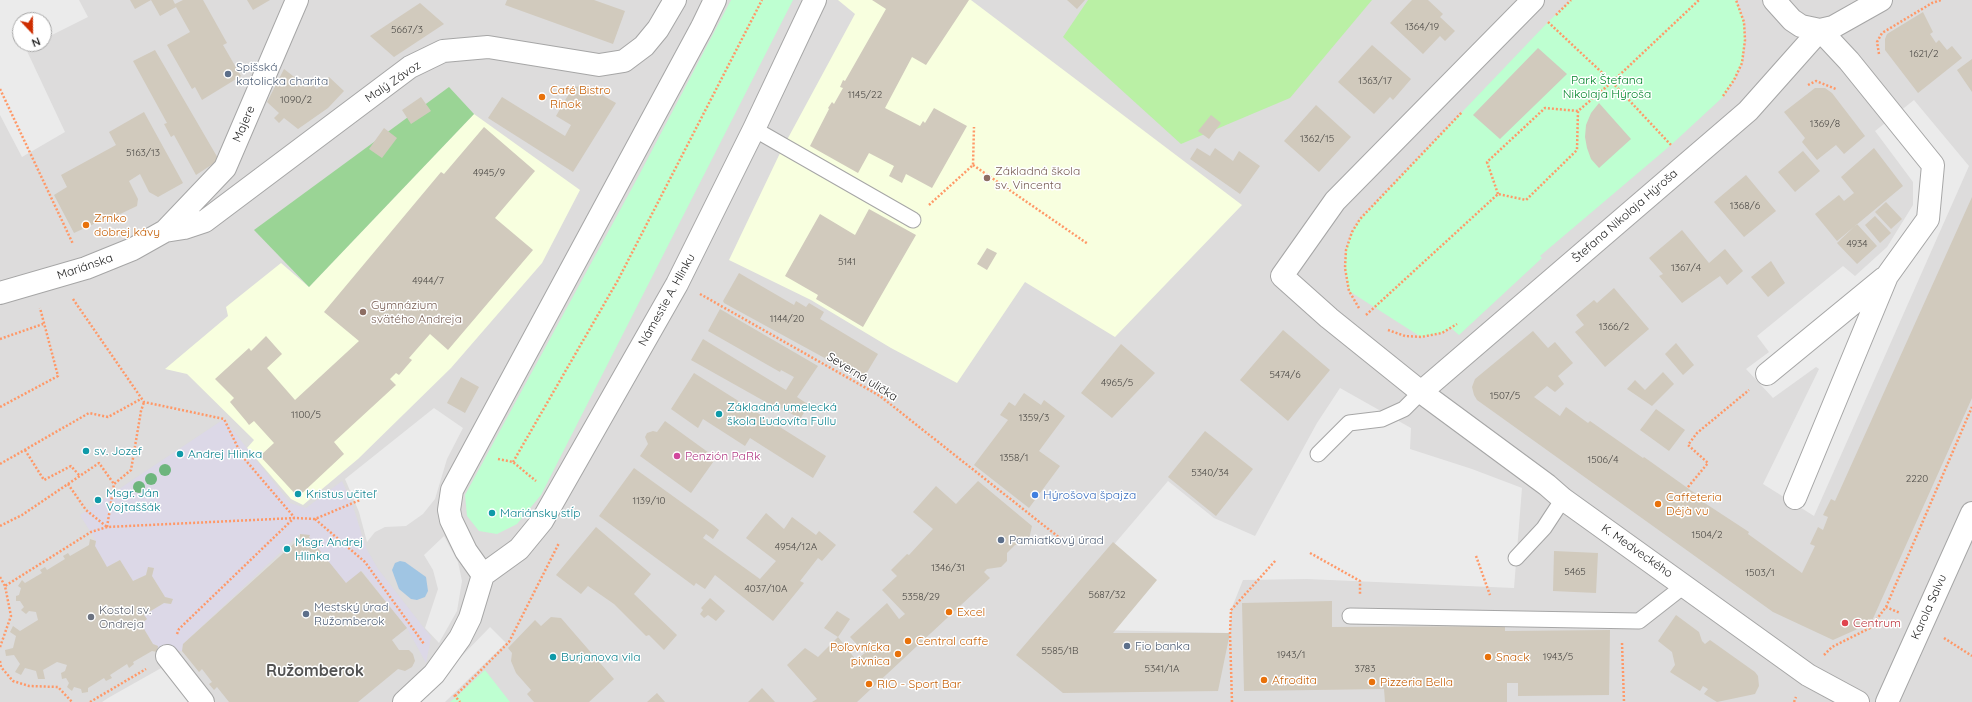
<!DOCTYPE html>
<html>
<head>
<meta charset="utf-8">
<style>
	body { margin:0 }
	#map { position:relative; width:1972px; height:702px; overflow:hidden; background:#f1f0e4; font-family:Quicksand,sans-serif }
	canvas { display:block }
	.north { position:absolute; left:12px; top:12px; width:40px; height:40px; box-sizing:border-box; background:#fff; border:1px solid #a5a5a5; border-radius:50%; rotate:158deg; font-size:11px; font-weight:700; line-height:16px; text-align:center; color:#1f1f1f }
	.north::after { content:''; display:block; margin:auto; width:14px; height:18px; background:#ce2d00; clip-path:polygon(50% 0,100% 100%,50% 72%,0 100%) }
</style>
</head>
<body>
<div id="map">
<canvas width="1972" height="702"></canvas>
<div class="north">N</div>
</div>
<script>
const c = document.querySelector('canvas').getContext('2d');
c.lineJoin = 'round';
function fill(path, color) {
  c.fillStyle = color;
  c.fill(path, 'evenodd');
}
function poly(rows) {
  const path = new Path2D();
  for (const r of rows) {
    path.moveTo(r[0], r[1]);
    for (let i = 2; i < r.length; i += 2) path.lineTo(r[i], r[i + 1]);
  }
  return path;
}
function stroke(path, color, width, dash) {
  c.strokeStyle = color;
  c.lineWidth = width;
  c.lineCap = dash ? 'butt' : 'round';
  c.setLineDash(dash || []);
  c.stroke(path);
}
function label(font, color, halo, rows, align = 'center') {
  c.font = font + ' Quicksand,sans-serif';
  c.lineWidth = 3;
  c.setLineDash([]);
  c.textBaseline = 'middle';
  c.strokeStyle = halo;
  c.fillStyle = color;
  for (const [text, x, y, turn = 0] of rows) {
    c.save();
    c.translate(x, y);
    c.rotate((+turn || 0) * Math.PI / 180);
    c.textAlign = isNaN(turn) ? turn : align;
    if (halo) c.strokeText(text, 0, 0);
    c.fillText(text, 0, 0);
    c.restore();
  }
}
const residential = poly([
	[0,0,1972,0,1972,702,0,702],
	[20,20,44,20,44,44,20,44]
]);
const education = poly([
	[838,0,971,0,1242,205,1115,337,1025,282,957,383,891,348,811,300,729,260,781,151,855,14],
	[474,114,580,190,542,263,451,368,358,459,303,505,291,499,247,448,254,440,187,374,165,369,228,316,226,307,281,263,309,287]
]);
const grass = poly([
	[1088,0,1372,0,1290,98,1181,144,1063,37]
]);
const forest = poly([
	[449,87,474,114,309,287,254,230]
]);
const park = poly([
	[731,0,793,0,541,495,517,524,497,534,479,531,467,516,465,495,638,177],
	[1571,0,1736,0,1744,22,1745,40,1742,63,1734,80,1724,96,1671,145,1540,256,1542,258,1459,335,1451,328,1442,333,1421,337,1349,291,1345,268,1346,250,1352,232,1360,219,1548,22],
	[485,670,510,702,450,702,456,697]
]);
const parking = poly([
	[0,0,79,0,88,17,44,39,44,20,20,20,20,44,34,44,26,49,65,132,22,157,0,115],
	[1914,100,1969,166,1814,516,1763,484,1819,369,1816,367,1773,398,1746,369,1769,352,1757,336,1843,266,1855,276,1887,247,1913,205,1913,182,1875,131],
	[1340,388,1411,428,1410,449,1472,469,1522,488,1514,588,1307,579,1243,580,1231,610,1230,633,1102,630,1105,555,1168,481,1214,518,1255,536,1317,423],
	[434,408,463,428,447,459,435,499,423,514,406,526,385,527,375,532,367,542,359,512,345,479],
	[444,536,458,562,462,581,457,611,439,643,425,628,438,589,433,570,424,555],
	[490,627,506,643,445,702,417,702],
	[163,667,191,702,102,702,108,698]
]);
const plaza = poly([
	[224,419,290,503,306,508,342,481,352,503,366,548,378,569,431,637,426,663,407,628,362,571,346,583,300,534,183,644,182,651,157,652,158,646,153,644,141,624,147,619,144,615,164,603,171,604,173,599,165,597,152,576,154,568,148,567,146,575,133,581,120,560,107,567,95,546,96,541,80,515]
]);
const water = poly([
	[400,561,405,562,426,577,428,591,425,597,417,600,411,599,399,589,392,570,395,563]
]);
const building = poly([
	[130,0,173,0,175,4,183,0,203,0,227,43,223,45,241,76,202,100,195,87,192,89,167,45,190,32,176,7,160,16,151,0,135,9],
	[247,0,270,0,253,10],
	[507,0,594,0,625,11,613,44,505,5],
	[872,0,969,0,926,65,912,57,885,108,920,126,923,121,925,123,934,108,967,126,932,188,906,174,902,183,889,176,894,166,869,153,858,173,810,146,829,109,828,108,832,102,834,104,843,88,840,87,843,80,845,81,886,9],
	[1067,0,1085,0,1077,9],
	[1412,0,1428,0,1443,14,1440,17,1455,31,1445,41,1440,36,1423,54,1390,23],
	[420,3,444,24,394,57,370,36],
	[1923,12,1933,32,1930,34,1936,43,1939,40,1947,50,1952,46,1962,58,1918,93,1885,50,1885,39,1887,34],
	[1372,45,1411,79,1393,100,1390,97,1374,114,1338,82],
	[1538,48,1567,74,1500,139,1473,115],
	[155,50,219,160,196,175,174,135,171,137,164,124,167,123,133,61],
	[1972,59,1972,92,1957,70],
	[284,69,302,83,306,78,317,89,329,77,344,91,328,108,298,129,284,118,279,123,274,118,279,113,267,102],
	[574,85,577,87,579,85,591,92,593,90,616,103,573,172,488,118,502,97,565,136,571,125,556,116],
	[1815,88,1825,88,1832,93,1865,136,1844,154,1836,145,1817,160,1802,142,1805,138,1784,112],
	[421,97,431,111,411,124,402,110],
	[1599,103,1631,139,1599,168,1591,159,1587,148,1585,137,1586,125,1591,113],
	[1316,105,1351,137,1319,172,1284,141],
	[144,112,183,183,158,197,149,192,140,174,129,181,138,199,137,206,114,217,113,215,74,233,54,195,67,187,61,175,116,145,109,132],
	[1211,115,1221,123,1209,139,1198,131],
	[484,127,535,171,495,218,533,250,448,350,430,334,409,358,412,360,399,375,396,373,390,379,396,385,334,442,344,454,298,497,260,456,274,443,254,421,249,425,246,421,230,402,234,398,215,379,249,348,251,351,266,336,282,354,267,368,295,400,359,341,324,312,441,172,444,174],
	[384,128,397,138,382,158,369,149],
	[1197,148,1210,156,1215,148,1233,161,1239,151,1260,166,1240,194,1190,159],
	[1874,148,1903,186,1837,241,1815,214,1839,195,1844,201,1854,193,1841,177],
	[1803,151,1820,171,1795,192,1778,172],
	[1746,175,1776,211,1744,237,1714,202],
	[1972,197,1972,398,1871,623,1833,640,1773,612,1477,400,1474,395,1472,387,1475,379,1533,331,1548,348,1555,342,1573,363,1558,376,1564,384,1555,392,1547,386,1534,397,1560,416,1566,407,1588,423,1590,421,1643,458,1644,457,1696,494,1694,496,1749,532,1748,534,1802,573,1815,546,1810,544,1818,527,1823,530,1828,517,1823,515,1831,499,1835,501],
	[1886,202,1902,219,1891,229,1875,212],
	[869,209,916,235,863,327,816,299,818,295,785,276,820,214,855,235],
	[1875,216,1891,233,1880,243,1865,225],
	[1857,224,1877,246,1857,264,1837,243],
	[1682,230,1709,263,1725,249,1743,271,1727,285,1720,276,1682,303,1659,276,1663,274,1649,258],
	[987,248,997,253,987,270,977,264],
	[1771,261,1785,283,1768,297,1751,277],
	[739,273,794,305,796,301,806,307,809,303,824,312,820,319,878,354,863,379,724,303,723,301],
	[1614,288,1649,329,1605,367,1575,332,1584,325,1576,315,1594,300,1597,303],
	[720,309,818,366,797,397,809,405,800,419,782,408,780,410,691,360,703,339,786,390,794,377,781,370,780,372,708,331],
	[1283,330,1330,370,1288,421,1240,380],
	[1676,343,1694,365,1683,375,1665,354],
	[1121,344,1155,373,1112,418,1081,393],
	[1663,372,1674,384,1652,406,1627,389,1635,380,1645,390],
	[694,373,826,456,813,478,750,438,745,446,703,419,698,428,671,409],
	[461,377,479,387,465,413,447,403],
	[1024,393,1041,405,1044,400,1065,416,1039,451,1060,466,1029,508,974,465,1008,420,1000,415,1009,402,1015,406],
	[1656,409,1685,430,1669,451,1640,430],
	[665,421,716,458,691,493,640,456,648,444,645,437,647,433,653,431,657,432],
	[1205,431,1253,469,1216,516,1168,477],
	[634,468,713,525,719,530,713,539,706,534,703,538,760,579,776,561,746,538,766,513,784,529,792,517,816,535,819,531,836,545,822,561,818,558,800,581,804,583,773,621,715,575,705,589,696,583,694,586,599,516],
	[978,481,1032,526,1029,539,1023,545,1015,545,1007,553,1007,561,1001,567,987,569,984,572,990,578,857,702,812,702,817,699,787,665,805,648,818,657,838,637,856,660,865,653,850,637,887,603,899,619,905,614,882,590,897,576,891,570,907,554,909,555,933,529,913,512,936,486,956,504],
	[596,527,651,574,634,594,677,635,664,650,649,635,646,636,614,604,588,586,581,594,556,575],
	[300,534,310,535,309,537,346,583,361,571,407,628,392,640,399,650,409,650,413,654,415,661,412,667,405,671,398,669,358,702,229,702,217,687,214,690,209,684,212,682,202,669,199,672,182,651,183,644,300,538],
	[90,539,96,541,95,546,107,567,120,560,133,581,146,575,148,567,154,568,152,576,165,597,173,599,171,604,164,603,144,615,147,619,141,624,153,644,158,646,157,652,152,651,133,662,134,664,129,668,127,664,110,675,112,678,106,681,104,678,88,688,88,692,82,693,81,689,74,687,72,691,67,687,69,683,66,678,62,679,61,673,65,671,67,665,57,662,43,670,45,679,38,679,36,671,25,668,21,675,15,672,20,664,14,655,6,656,5,650,13,648,16,636,10,632,13,626,20,631,38,620,36,612,29,611,26,614,21,610,24,607,20,601,16,601,16,596,19,595,21,588,18,586,22,580,25,583,42,573,40,570,45,567,47,570,65,559,63,556,68,553,70,556,89,545],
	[1113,542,1157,580,1113,633,1230,633,1218,691,1063,693,1016,655],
	[1554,551,1598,553,1596,593,1553,591],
	[710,598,725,611,716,621,708,615,704,618,700,614,703,610,701,608],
	[1332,601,1332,627,1505,626,1505,631,1610,630,1609,695,1518,696,1518,683,1507,683,1507,702,1385,702,1384,689,1244,691,1242,603],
	[837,611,850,619,838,637,824,628],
	[1676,615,1699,632,1702,641,1705,644,1710,640,1755,672,1758,676,1759,686,1755,694,1717,702,1704,694,1708,689,1703,686,1700,691,1670,672,1675,665,1672,652,1658,641],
	[551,617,561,618,614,679,589,702,534,702,527,694,531,690,516,673,511,661,512,653,508,648,535,620,541,626],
	[762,688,775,702,748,702],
	[657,693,665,702,647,702]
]);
const path = poly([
	[1556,15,1571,0],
	[1548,22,1612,82,1671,145],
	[1879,54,1877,42,1882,33,1932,3,1941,0],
	[1808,85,1816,81,1836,89],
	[0,89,73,244],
	[1723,96,1734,80,1742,63,1745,40,1744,22,1736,0],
	[973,165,1088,244],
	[1498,194,1487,162,1545,108,1578,111],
	[929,205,973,165,974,127],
	[700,294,880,396,1061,539],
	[73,299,144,402,224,419,242,456,294,517],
	[1359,308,1349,291,1345,268,1346,250,1352,232,1360,219,1462,112],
	[1366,315,1498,194,1526,200,1577,150,1578,111,1612,82,1699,0],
	[1388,330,1405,336,1421,337,1442,333,1457,324],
	[0,339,43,324],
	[0,407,58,376,40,308],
	[25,450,44,480,71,466,79,475],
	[498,459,513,462,536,481],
	[513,462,618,280,762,0],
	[0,464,89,413,108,417,141,399],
	[68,484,99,463,114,484],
	[1688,487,1708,463,1688,445,1697,433,1749,390],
	[315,519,365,562,424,644],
	[0,526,22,515,68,484,86,510,107,527],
	[107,527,114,484,131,470,141,411,144,402],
	[1310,553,1360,581,1360,594],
	[1476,556,1490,595],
	[0,577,5,586],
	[1886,607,1972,407],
	[177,634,179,629,294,518],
	[1944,638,1972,656],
	[1622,643,1624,702],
	[0,647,11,616,5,586,91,532,107,527,295,518,315,519,360,500],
	[1824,655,1832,647,1870,628,1886,607,1900,613],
	[0,661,1,667,13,681,29,686,58,687,72,702],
	[454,695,460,702],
	[455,696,509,642,559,543],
	[90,702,146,669],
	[1232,702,1230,633,1231,610,1276,560],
	[1794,702,1796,697]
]);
const service = poly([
	[754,129,913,220],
	[1318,454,1349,423,1382,419,1404,409,1421,392],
	[1516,558,1544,528,1563,499],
	[1350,616,1639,621,1685,585]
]);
const minor = poly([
	[715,0,702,27,452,490,449,510,451,520,466,551,483,575,519,549,542,521,677,284,754,129,815,0],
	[1533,0,1335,201,1282,276,1329,318,1421,392,1547,485,1563,499,1808,675,1858,702],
	[1774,0,1792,20,1801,26,1820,30,1833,27,1881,0],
	[165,231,184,228,205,221,410,67,443,51,488,47,599,65,624,61,644,46,658,29,675,0],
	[0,293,86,268,133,249,165,231,225,168,297,0],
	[1767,374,1884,278],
	[1421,392,1748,111,1820,30],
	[1795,498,1887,276,1928,219,1933,165,1849,61,1820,30],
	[167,656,203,702],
	[404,702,434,674,460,638,470,618,483,575],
	[1887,702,1972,513]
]);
const trees = [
	[165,470],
	[151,479],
	[139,487]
];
const markers = [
	[228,74,4,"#5c6f8a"],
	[542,97,4,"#e8710a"],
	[987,178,4,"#8d6e63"],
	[86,225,4,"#e8710a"],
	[363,312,4,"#8d6e63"],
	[719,414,4,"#0f9aa8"],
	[86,451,4,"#0f9aa8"],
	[180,454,4,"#0f9aa8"],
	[677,456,4,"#d1479c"],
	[298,494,4,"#0f9aa8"],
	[1035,495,4,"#3f7fe0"],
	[98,500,4,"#0f9aa8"],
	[1658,504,4,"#e8710a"],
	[492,513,4,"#0f9aa8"],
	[1001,540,4,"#5c6f8a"],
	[287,549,4,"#0f9aa8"],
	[949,612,4,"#e8710a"],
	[306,614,4,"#5c6f8a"],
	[91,617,4,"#6b7280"],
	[1845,623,4,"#e0444e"],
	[908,641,4,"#e8710a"],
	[1127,646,4,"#5c6f8a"],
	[898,654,4,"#e8710a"],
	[553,657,4,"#0f9aa8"],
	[1488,657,4,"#e8710a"],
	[1264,680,4,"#e8710a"],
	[1372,682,4,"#e8710a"],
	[869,684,4,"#e8710a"]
];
const numberNames = [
	["1364/19",1422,27],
	["5667/3",407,30],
	["1621/2",1924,54],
	["1363/17",1375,81],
	["1145/22",865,95],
	["1090/2",296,100],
	["1369/8",1825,124],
	["1362/15",1317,139],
	["5163/13",143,153],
	["4945/9",489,173],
	["1368/6",1745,206],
	["4934",1857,244],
	["5141",847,262],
	["1367/4",1686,268],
	["4944/7",428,281],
	["1144/20",787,319],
	["1366/2",1614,327],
	["5474/6",1285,375],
	["4965/5",1117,383],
	["1507/5",1505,396],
	["1100/5",306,415],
	["1359/3",1034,418],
	["1358/1",1014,458],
	["1506/4",1603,460],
	["5340/34",1210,473],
	["2220",1917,479],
	["1139/10",649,501],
	["1504/2",1707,535],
	["4954/12A",796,547],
	["1346/31",948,568],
	["5465",1575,572],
	["1503/1",1760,573],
	["4037/10A",766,589],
	["5687/32",1107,595],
	["5358/29",921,597],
	["5585/1B",1060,651],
	["1943/1",1291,655],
	["1943/5",1558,657],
	["5341/1A",1162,669],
	["3783",1365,669]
];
const serviceNames = [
	["Spišská",236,67],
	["katolicka charita",236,81],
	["Pamiatkový úrad",1009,540],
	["Mestský úrad",314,607],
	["Ružomberok",314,621],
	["Fio banka",1135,646]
];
const parkNames = [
	["Park Štefana",1607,80],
	["Nikolaja Hýroša",1607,94]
];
const streetNames = [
	["Malý Závoz",393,82,-34],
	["Majere",244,124,-67],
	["Štefana Nikolaja Hýroša",1625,216,-41],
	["Mariánska",85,267,-19],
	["Námestie A. Hlinku",667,300,-61],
	["Severná ulička",862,377,32],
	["K. Medveckého",1637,551,35],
	["Karola Salvu",1929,607,-66]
];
const foodNames = [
	["Café Bistro",550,90],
	["Rínok",550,104],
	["Zrnko",94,218],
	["dobrej kávy",94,232],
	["Caffeteria",1666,497],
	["Déjà vu",1666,511],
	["Excel",957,612],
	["Central caffe",916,641],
	["Poľovnícka",890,647,"right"],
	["pivnica",890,661,"right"],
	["Snack",1496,657],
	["Afrodita",1272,680],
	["Pizzeria Bella",1380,682],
	["RIO - Sport Bar",877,684]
];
const educationNames = [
	["Základná škola",995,171],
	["sv. Vincenta",995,185],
	["Gymnázium",371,305],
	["svätého Andreja",371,319]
];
const cultureNames = [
	["Základná umelecká",727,407],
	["škola Ľudovíta Fullu",727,421],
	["sv. Jozef",94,451],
	["Andrej Hlinka",188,454],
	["Msgr. Ján",106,493],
	["Vojtaššák",106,507],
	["Kristus učiteľ",306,494],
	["Mariánsky stĺp",500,513],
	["Msgr. Andrej",295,542],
	["Hlinka",295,556],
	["Burjanova vila",561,657]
];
const hotelNames = [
	["Penzión PaRk",685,456]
];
const shopNames = [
	["Hýrošova špajza",1043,495]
];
const worshipNames = [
	["Kostol sv.",99,610],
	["Ondreja",99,624]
];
const healthNames = [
	["Centrum",1853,623]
];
const districtNames = [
	["Ružomberok",315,671]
];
fill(residential, '#dddcdc');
fill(education, '#f8ffdf');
fill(grass, '#baf0a5');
fill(forest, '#9ad495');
fill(park, '#beffd1');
fill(parking, '#ebebeb');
fill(plaza, '#dcd8e7');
fill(water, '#a0c5e3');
fill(building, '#d1cabd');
stroke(service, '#a6a6a6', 17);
stroke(minor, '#a6a6a6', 24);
stroke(path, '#ff9867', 2.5, [2, 2]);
stroke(service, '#fff', 15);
stroke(minor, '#fff', 22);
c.fillStyle = '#6db57d';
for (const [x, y] of trees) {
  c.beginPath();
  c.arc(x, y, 6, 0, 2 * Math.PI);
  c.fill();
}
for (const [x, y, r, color] of markers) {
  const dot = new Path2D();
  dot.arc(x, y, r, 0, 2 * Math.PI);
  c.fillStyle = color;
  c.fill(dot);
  stroke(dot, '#fff', 1.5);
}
label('10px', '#4c4a46', null, numberNames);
label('12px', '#4e5e75', '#fff', serviceNames, 'left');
label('12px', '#018429', '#fff', parkNames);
label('12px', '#1f1f1f', '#fff', streetNames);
label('12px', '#c56008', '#fff', foodNames, 'left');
label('12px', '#785e54', '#fff', educationNames, 'left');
label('12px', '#0d838f', '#fff', cultureNames, 'left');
label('12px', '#b23c85', '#fff', hotelNames, 'left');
label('12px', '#366cbe', '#fff', shopNames, 'left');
label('12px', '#5b616d', '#fff', worshipNames, 'left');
label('12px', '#be3a42', '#fff', healthNames, 'left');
label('bold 16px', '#525252', '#fff', districtNames);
</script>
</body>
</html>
